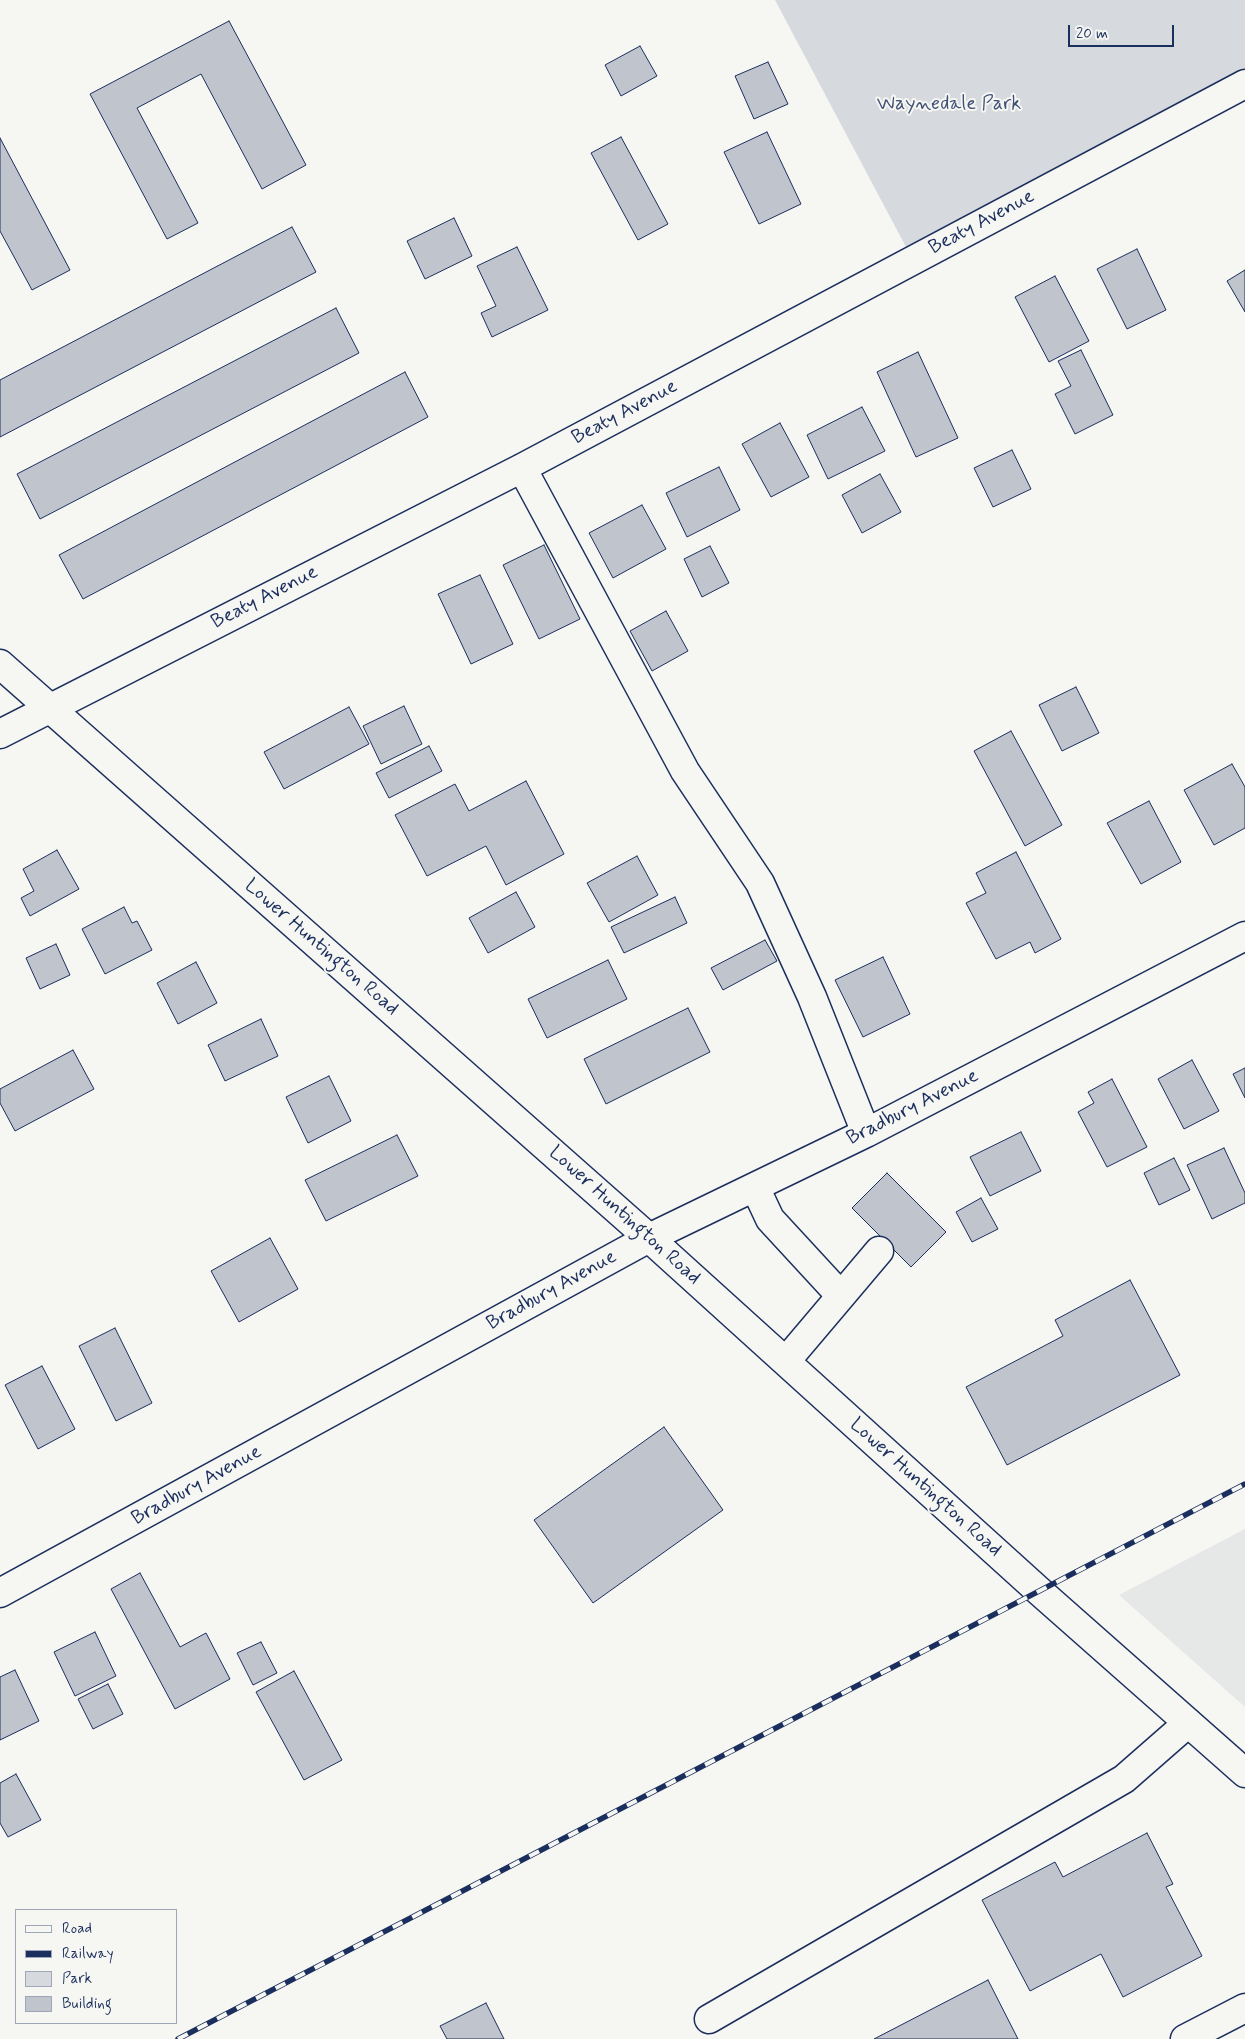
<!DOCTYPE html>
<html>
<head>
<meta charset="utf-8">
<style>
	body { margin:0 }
	#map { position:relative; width:1245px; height:2039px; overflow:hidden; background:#f6f6f2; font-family:Mynerve,sans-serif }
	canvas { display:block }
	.legend { position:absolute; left:15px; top:1909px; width:162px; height:115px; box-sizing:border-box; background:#f6f6f2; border:1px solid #9ea6b7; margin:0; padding:6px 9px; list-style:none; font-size:15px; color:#1b2f5e }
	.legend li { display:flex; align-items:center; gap:10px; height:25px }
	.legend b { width:25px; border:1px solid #9ea6b7 }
	.scale { position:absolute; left:1068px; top:25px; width:106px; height:22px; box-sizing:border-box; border:2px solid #1b2f5e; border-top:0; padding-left:6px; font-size:15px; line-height:18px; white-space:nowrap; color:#1b2f5e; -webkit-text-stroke:4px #f6f6f2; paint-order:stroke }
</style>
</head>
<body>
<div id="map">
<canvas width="1245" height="2039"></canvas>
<ul class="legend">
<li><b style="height:6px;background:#f6f6f2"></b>Road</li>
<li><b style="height:6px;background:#1b2f5e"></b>Railway</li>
<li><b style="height:14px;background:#d6d9dd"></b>Park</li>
<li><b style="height:14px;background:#c0c4cd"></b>Building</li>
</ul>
<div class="scale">20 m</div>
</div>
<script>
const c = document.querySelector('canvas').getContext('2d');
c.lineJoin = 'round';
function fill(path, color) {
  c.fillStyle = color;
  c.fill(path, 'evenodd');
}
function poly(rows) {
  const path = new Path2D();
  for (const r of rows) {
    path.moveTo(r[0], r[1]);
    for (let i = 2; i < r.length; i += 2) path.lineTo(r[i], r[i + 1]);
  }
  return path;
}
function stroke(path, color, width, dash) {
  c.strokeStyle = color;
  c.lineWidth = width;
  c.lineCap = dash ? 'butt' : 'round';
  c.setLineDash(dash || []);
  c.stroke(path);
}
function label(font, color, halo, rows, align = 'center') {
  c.font = font + ' Mynerve,sans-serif';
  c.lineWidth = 4;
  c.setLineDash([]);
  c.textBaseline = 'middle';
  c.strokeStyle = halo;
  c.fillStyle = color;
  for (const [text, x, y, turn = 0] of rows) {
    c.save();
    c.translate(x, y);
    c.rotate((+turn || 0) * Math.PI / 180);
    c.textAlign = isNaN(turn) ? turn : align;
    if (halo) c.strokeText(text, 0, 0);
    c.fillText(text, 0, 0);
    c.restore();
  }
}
const built = poly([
	[1245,1529,1245,1707,1119,1595]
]);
const green = poly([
	[775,0,1245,0,1245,68,906,247]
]);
const building = poly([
	[229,21,306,165,262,189,201,74,137,108,198,223,167,239,90,94,229,21],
	[640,46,657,76,621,96,605,65,640,46],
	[768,62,788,104,754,119,735,76,768,62],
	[767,132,801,204,759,224,724,152,767,132],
	[621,137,668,224,638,240,591,153,621,137],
	[0,138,70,270,32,290,0,231,0,138],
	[454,218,472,256,425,279,407,241,454,218],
	[292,227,316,272,0,437,0,380,292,227],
	[517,247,548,310,492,337,481,313,496,306,477,266,517,247],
	[1137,249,1166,310,1127,329,1097,269,1137,249],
	[1245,270,1245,312,1227,281,1245,270],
	[1055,276,1089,341,1049,362,1015,297,1055,276],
	[336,308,359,353,40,519,17,474,336,308],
	[1081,350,1113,415,1075,434,1055,394,1071,386,1058,361,1081,350],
	[918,352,958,438,916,457,877,372,918,352],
	[405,372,428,417,83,599,59,555,405,372],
	[862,407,885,451,828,479,807,435,862,407],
	[780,423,809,477,771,497,742,444,780,423],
	[1012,450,1031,489,993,507,974,468,1012,450],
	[719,467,740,510,687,537,666,493,719,467],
	[880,474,901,512,862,533,842,495,880,474],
	[642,505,666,549,613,578,589,533,642,505],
	[544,545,580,619,539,639,503,565,544,545],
	[710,546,729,583,702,597,684,559,710,546],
	[480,575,513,644,471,664,438,594,480,575],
	[666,611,688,651,652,671,630,631,666,611],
	[1076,687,1099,733,1062,751,1039,705,1076,687],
	[404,706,422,744,381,764,363,726,404,706],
	[349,707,369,744,284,789,264,752,349,707],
	[1011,731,1062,825,1025,846,974,751,1011,731],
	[429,746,442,771,389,798,376,773,429,746],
	[1232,764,1245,787,1245,828,1214,845,1184,790,1232,764],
	[526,781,564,854,506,885,486,846,427,876,395,815,455,784,469,811,526,781],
	[1149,801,1181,862,1141,884,1107,823,1149,801],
	[57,850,79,889,30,916,21,898,34,891,23,869,57,850],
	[1016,852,1061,939,1035,953,1030,942,996,959,966,903,986,893,976,873,1016,852],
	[637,856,658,895,609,922,587,883,637,856],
	[516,892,535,927,488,953,469,918,516,892],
	[675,897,687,923,624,953,611,927,675,897],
	[124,907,132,923,137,921,152,950,105,974,82,929,124,907],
	[765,940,777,961,723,990,711,968,765,940],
	[56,944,70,975,40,989,26,958,56,944],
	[883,957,910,1014,863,1037,835,980,883,957],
	[608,960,627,999,547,1038,528,999,608,960],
	[196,962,217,1003,178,1024,157,983,196,962],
	[688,1008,710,1052,606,1104,584,1059,688,1008],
	[261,1019,278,1056,225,1081,208,1045,261,1019],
	[73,1050,94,1089,15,1131,0,1103,0,1089,73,1050],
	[1192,1060,1219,1111,1184,1129,1158,1079,1192,1060],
	[1245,1068,1245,1098,1233,1074,1245,1068],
	[329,1076,351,1121,308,1143,286,1097,329,1076],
	[1112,1079,1147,1147,1107,1167,1078,1112,1094,1103,1088,1092,1112,1079],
	[1021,1132,1041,1171,990,1196,970,1157,1021,1132],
	[397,1135,418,1176,326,1221,305,1180,397,1135],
	[1224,1148,1245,1193,1245,1203,1212,1219,1187,1165,1224,1148],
	[1174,1158,1190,1190,1159,1205,1144,1173,1174,1158],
	[887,1173,946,1232,911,1267,852,1208,887,1173],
	[981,1198,998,1229,972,1242,956,1212,981,1198],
	[270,1238,298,1289,239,1322,211,1271,270,1238],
	[1130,1280,1180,1375,1007,1465,966,1387,1063,1336,1055,1320,1130,1280],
	[115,1328,152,1403,116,1421,79,1346,115,1328],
	[42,1366,75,1429,38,1449,5,1385,42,1366],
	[664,1427,723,1510,593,1603,534,1520,664,1427],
	[140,1573,180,1647,206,1633,230,1679,175,1709,111,1589,140,1573],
	[95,1632,116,1676,75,1696,54,1652,95,1632],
	[261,1642,277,1673,253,1685,237,1653,261,1642],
	[15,1670,39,1721,0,1740,0,1677,15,1670],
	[294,1671,342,1760,304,1780,256,1692,294,1671],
	[108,1684,123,1714,93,1729,78,1699,108,1684],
	[16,1774,41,1820,8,1837,0,1823,0,1783,16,1774],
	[1147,1833,1173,1884,1166,1887,1202,1956,1123,1997,1101,1954,1030,1991,982,1900,1055,1862,1063,1877,1147,1833],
	[988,1980,1018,2039,874,2039,988,1980],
	[486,2003,504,2039,447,2039,440,2026,486,2003]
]);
const minor = poly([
	[522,468,685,771,760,883,812,997,866,1133],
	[0,734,522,468,1245,84],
	[755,1187,770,1219,841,1296,786,1361],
	[841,1296,879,1251],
	[0,1593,649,1238,866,1133,1245,936],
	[709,2019,1124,1779,1188,1723],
	[1185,2039,1245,2008]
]);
const major = poly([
	[0,664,649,1238,1039,1591,1245,1773]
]);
const rail = poly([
	[178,2039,1245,1484]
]);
const parkNames = [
	["Waynedale Park",949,105]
];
const streetNames = [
	["Beaty Avenue",982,223,-28],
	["Beaty Avenue",625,413,-28],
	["Beaty Avenue",265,598,-27],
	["Lower Huntington Road",321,948,41],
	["Bradbury Avenue",913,1108,-27],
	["Lower Huntington Road",624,1216,42],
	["Bradbury Avenue",552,1291,-29],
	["Bradbury Avenue",197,1486,-29],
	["Lower Huntington Road",925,1488,42]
];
fill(built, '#e6e7e7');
fill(green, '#d6d9dd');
fill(building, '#c0c4cd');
stroke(building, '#1b2f5e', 1);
stroke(minor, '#1b2f5e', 31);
stroke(major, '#1b2f5e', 31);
stroke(minor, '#f6f6f2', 28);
stroke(major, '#f6f6f2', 28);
stroke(rail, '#1b2f5e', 5.5);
stroke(rail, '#f6f6f2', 4, [11]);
label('20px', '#405177', '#f6f6f2', parkNames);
label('20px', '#1b2f5e', '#f6f6f2', streetNames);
</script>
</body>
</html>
